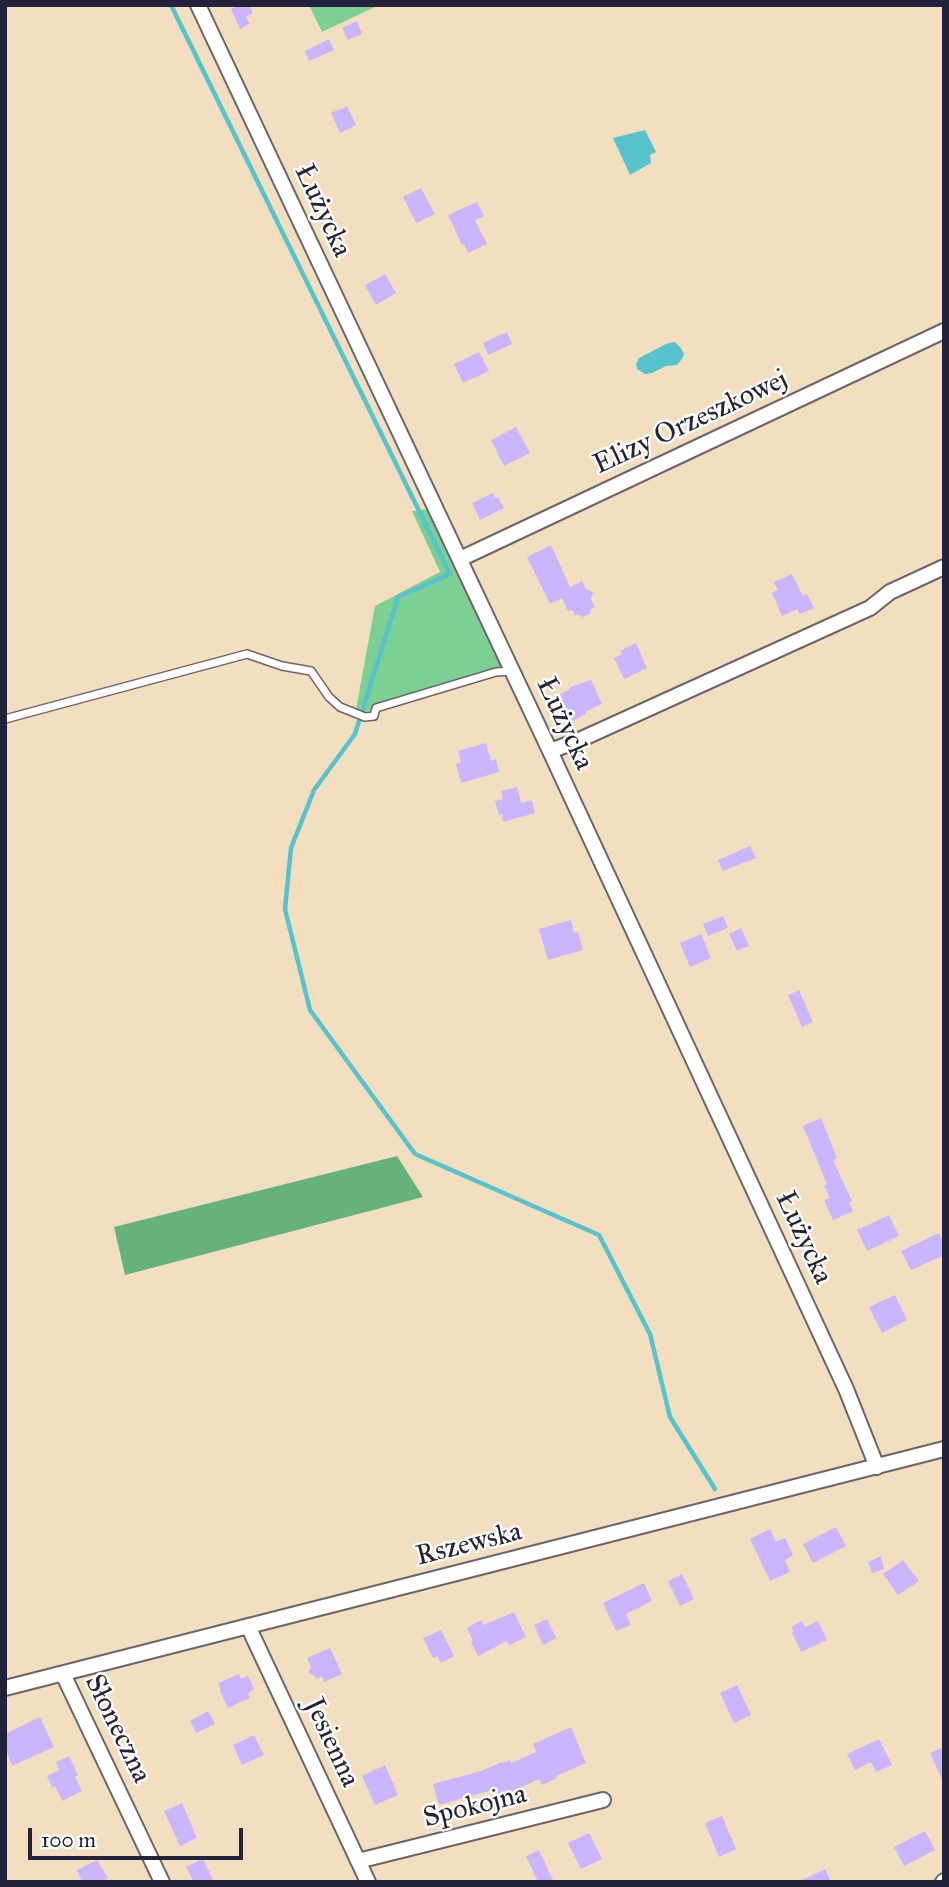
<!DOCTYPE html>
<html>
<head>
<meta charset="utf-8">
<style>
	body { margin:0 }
	#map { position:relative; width:949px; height:1887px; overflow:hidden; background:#f3dec0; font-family:"IM FELL Great Primer",serif }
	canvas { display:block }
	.frame { position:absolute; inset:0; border:7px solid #22223b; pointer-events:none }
	.scale { position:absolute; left:28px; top:1828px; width:215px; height:32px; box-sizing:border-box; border:4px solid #22223b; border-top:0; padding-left:9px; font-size:21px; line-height:24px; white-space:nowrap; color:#22223b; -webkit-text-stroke:5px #fdfcf7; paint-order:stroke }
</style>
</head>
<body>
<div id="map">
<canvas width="949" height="1887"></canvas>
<div class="frame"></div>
<div class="scale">100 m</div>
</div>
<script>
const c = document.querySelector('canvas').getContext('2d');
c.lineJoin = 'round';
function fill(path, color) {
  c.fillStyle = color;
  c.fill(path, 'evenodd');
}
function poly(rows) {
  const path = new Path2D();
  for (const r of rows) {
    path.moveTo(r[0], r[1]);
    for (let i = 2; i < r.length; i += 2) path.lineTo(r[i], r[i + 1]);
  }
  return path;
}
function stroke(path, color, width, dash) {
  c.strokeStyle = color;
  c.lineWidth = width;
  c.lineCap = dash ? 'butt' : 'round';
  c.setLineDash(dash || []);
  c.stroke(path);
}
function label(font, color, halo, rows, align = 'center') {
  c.font = font + ' "IM FELL Great Primer",serif';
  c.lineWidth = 5;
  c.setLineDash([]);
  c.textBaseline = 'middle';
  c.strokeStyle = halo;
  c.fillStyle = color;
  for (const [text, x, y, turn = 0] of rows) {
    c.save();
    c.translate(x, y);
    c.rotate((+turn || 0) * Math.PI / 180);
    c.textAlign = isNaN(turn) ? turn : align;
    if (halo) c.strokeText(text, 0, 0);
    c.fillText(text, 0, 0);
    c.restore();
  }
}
const green = poly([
	[309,5,379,5,322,32],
	[429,509,505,669,355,715,375,606,440,572,412,511]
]);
const forest = poly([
	[397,1156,423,1197,125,1275,114,1227]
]);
const water = poly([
	[645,130,656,152,650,155,651,163,630,175,613,138],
	[675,342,681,348,684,354,682,359,677,365,666,366,652,373,645,374,637,369,636,364,639,358,668,343]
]);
const stream = poly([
	[171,5,450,574,398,597,355,734,314,790,291,848,285,909,310,1010,415,1154,599,1235,650,1334,670,1417,715,1489]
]);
const building = poly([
	[239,5,249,5,253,13,246,17,250,24,240,29,231,9],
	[357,21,362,34,348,40,342,28],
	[329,39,334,50,309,61,305,51],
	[347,106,356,125,340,133,331,113],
	[421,188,435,214,416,223,403,197],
	[477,202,484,216,475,220,487,244,468,253,464,244,462,245,448,215],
	[385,274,396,293,376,305,365,285],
	[507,332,512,344,488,355,483,343],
	[479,352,489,371,463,383,454,364],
	[516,427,530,453,504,466,491,440],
	[493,493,495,498,498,497,504,508,480,520,472,503],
	[551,545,570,587,582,581,586,589,593,592,591,599,595,607,591,609,590,614,583,617,578,614,575,616,572,610,568,611,562,598,550,604,527,557],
	[792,574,803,596,807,594,814,608,800,614,797,609,782,616,772,593,778,590,774,582],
	[636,643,647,668,624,679,614,658,622,654,620,651],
	[591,680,602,704,585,712,586,714,572,721,560,694,569,690,570,687],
	[486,743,491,761,496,759,499,772,461,783,456,764,461,762,458,751],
	[517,787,521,803,532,800,535,813,503,822,502,814,499,815,495,801,503,799,501,791],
	[750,846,756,858,723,871,718,860],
	[723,916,728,928,708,936,703,924],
	[571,920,574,933,578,932,583,950,548,960,539,929],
	[741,928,749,946,737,951,729,934],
	[701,934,711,958,690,967,680,943],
	[799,990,813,1022,802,1027,788,995],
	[821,1118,837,1158,833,1160,852,1201,849,1202,853,1211,833,1220,824,1200,830,1198,824,1186,827,1184,803,1126],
	[889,1215,899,1236,867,1251,857,1230],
	[939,1233,944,1244,944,1255,911,1270,901,1251],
	[895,1295,907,1320,882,1333,869,1307],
	[836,1527,846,1546,813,1563,803,1544],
	[770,1529,776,1542,785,1538,793,1555,785,1560,790,1572,770,1581,750,1539],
	[881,1556,884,1569,872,1573,868,1562],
	[903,1560,919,1581,898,1595,883,1574],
	[682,1574,694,1599,680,1606,668,1581],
	[644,1583,652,1601,626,1614,631,1625,616,1631,603,1603],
	[514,1612,526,1637,509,1645,507,1641,478,1656,471,1642,473,1641,467,1628,481,1620,483,1625],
	[547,1619,556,1638,543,1645,534,1625],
	[802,1621,805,1627,818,1621,827,1640,801,1652,792,1633,794,1632,791,1627],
	[441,1630,454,1656,441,1663,437,1656,433,1658,423,1638],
	[330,1648,342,1674,324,1682,322,1676,316,1679,315,1676,308,1673,311,1667,307,1658],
	[239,1674,241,1679,248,1676,254,1689,248,1693,250,1698,228,1708,220,1691,221,1690,218,1683],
	[737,1685,751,1715,734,1723,720,1693],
	[208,1711,215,1724,196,1733,190,1721],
	[40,1717,54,1747,12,1766,5,1747,5,1734],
	[571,1727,586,1763,556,1776,557,1778,542,1785,539,1779,511,1792,510,1790,499,1794,496,1789,439,1805,433,1784,481,1771,502,1762,503,1763,510,1760,511,1763,536,1752,533,1744],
	[254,1735,264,1755,242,1765,233,1745],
	[879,1739,892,1765,876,1772,871,1762,855,1770,847,1754],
	[944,1747,944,1783,930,1753],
	[69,1756,78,1775,75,1777,82,1791,62,1801,55,1786,52,1788,47,1776,59,1770,56,1762],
	[385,1765,398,1795,375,1805,362,1776],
	[182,1803,197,1838,180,1846,164,1811],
	[722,1816,736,1849,719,1857,705,1823],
	[925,1831,935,1850,904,1866,894,1847],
	[589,1833,602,1859,581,1869,568,1843],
	[539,1850,554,1882,538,1882,526,1856],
	[203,1859,214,1882,194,1882,186,1867],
	[97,1860,108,1878,106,1879,107,1882,82,1882,77,1870],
	[825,1869,831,1882,798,1882]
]);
const service = poly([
	[5,719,247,654,282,666,311,671,329,697,340,707,365,717,374,716,376,708,496,672,512,671]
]);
const minor = poly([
	[198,5,550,751,846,1389,877,1467],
	[460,559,944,331],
	[550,751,577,741,870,608,890,592,944,567],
	[248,1626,368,1882],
	[63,1674,162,1882],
	[5,1688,944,1449],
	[358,1861,603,1800],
	[943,1882,944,1881]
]);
const streetNames = [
	["Łużycka",322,211,65],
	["Elizy Orzeszkowej",691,423,-25],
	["Łużycka",564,724,65],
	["Łużycka",803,1238,65],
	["Rszewska",469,1545,-14],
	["Słoneczna",117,1729,64],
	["Jesienna",331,1743,65],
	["Spokojna",475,1807,-14]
];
fill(green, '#7cd093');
fill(forest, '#65b27d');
fill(water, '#56c3cd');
stroke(stream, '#56c3cd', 4.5);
fill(building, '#c9b6fe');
stroke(service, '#6b646a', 10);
stroke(minor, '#6b646a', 18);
stroke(service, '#fff', 7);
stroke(minor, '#fff', 14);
label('28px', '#22223b', '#fdfcf7', streetNames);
</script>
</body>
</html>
